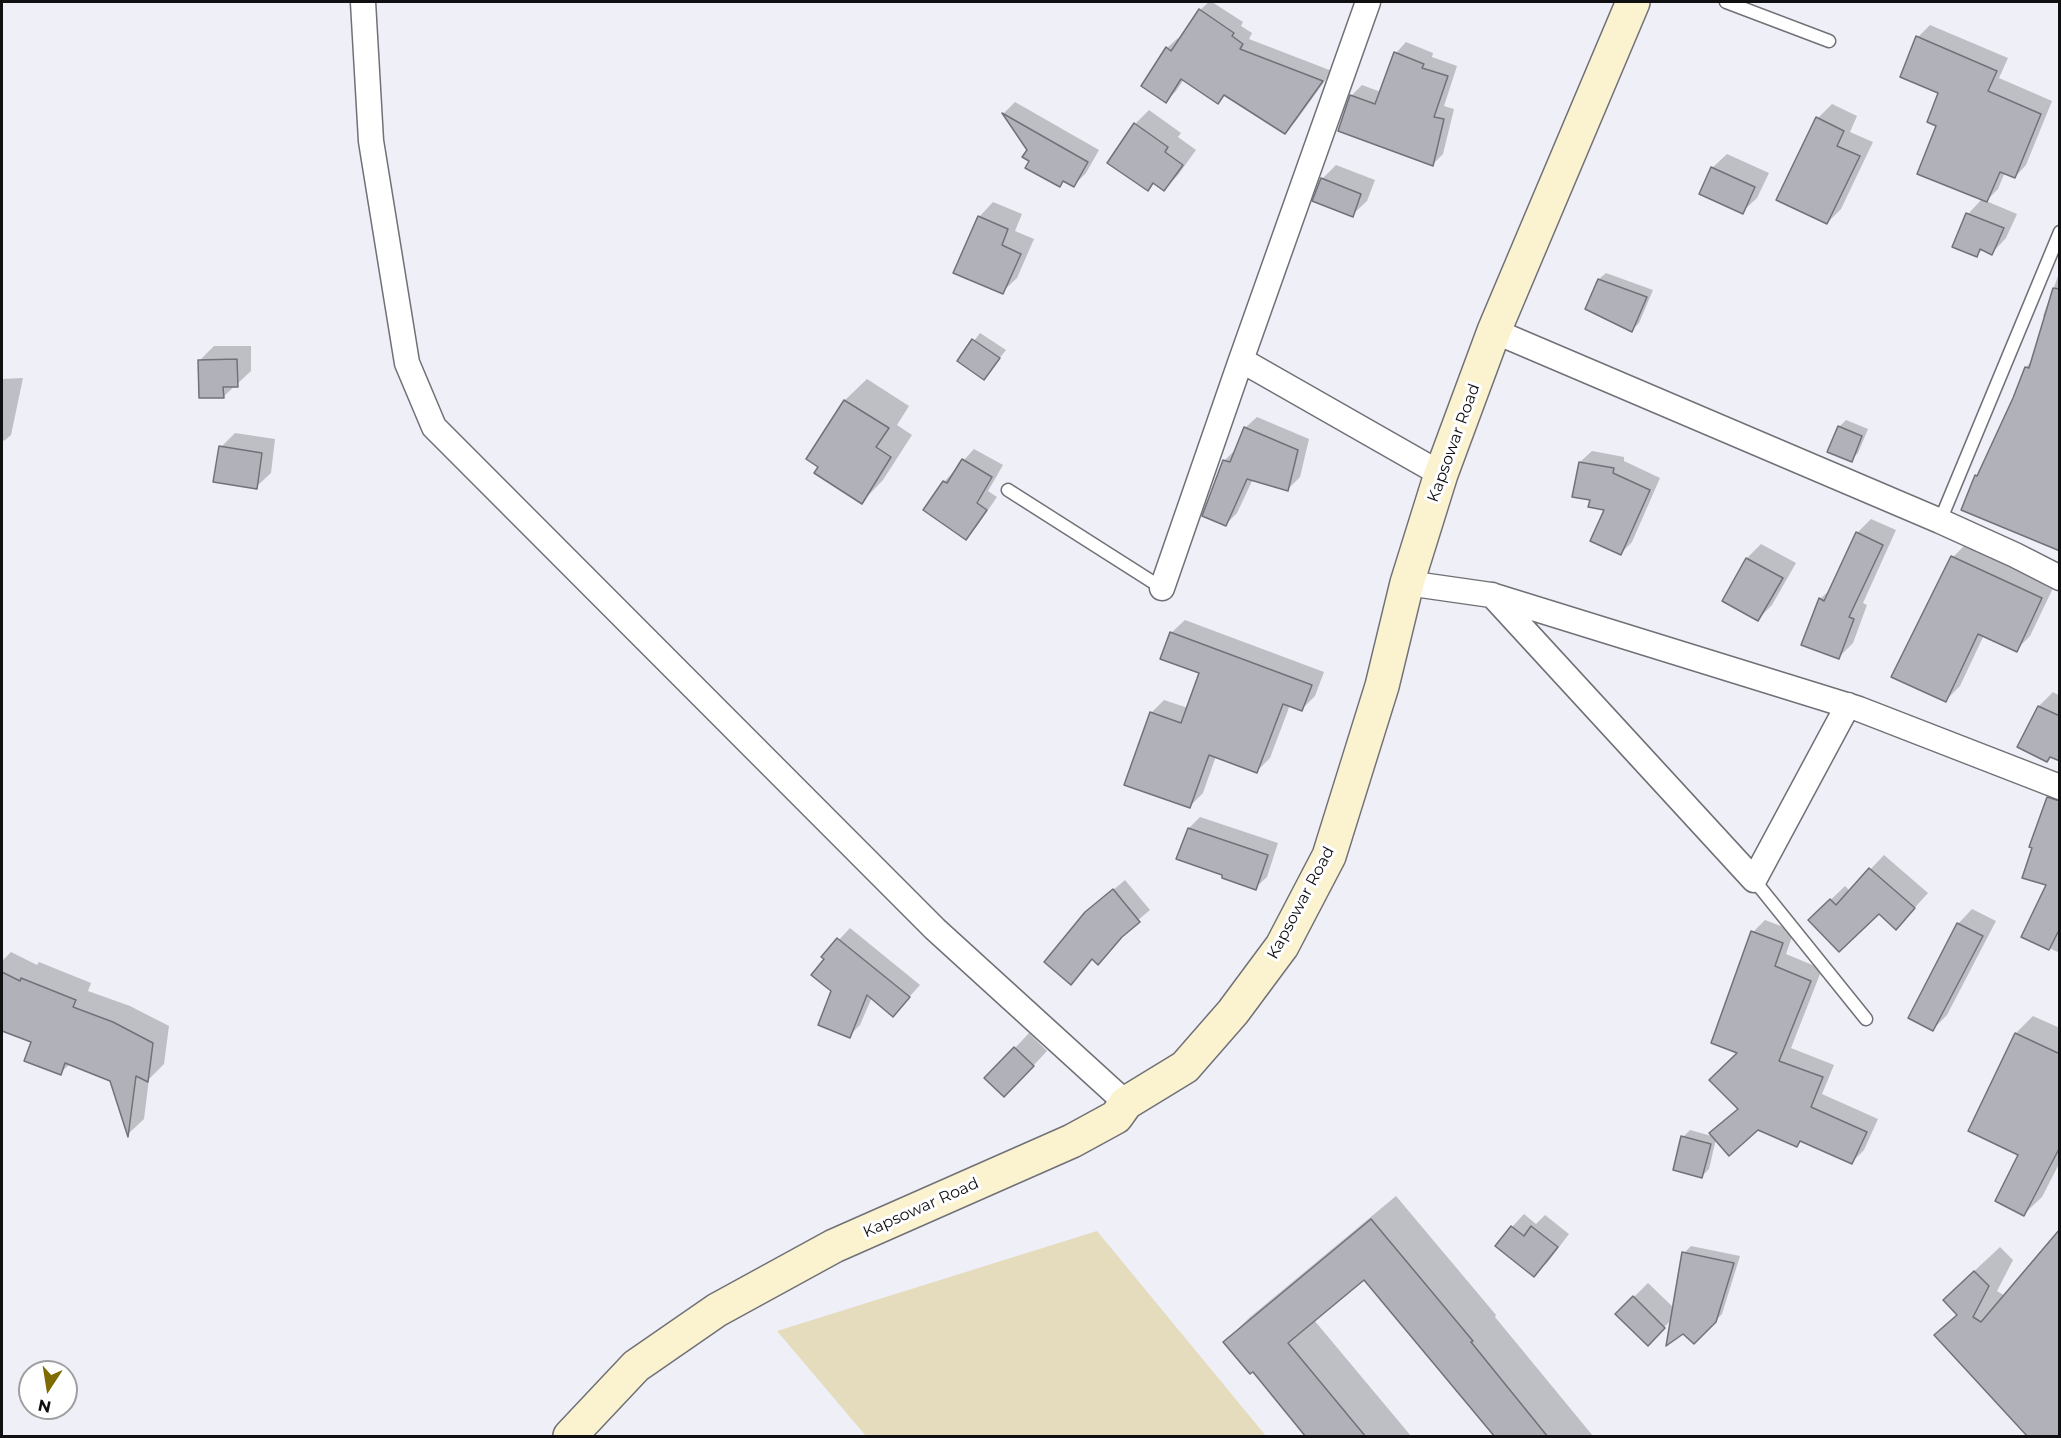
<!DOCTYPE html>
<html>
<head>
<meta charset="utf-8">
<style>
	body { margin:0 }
	#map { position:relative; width:2061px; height:1438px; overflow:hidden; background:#eeeff7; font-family:Montserrat,sans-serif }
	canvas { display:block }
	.frame { position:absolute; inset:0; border:3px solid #101013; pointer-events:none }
	.north { position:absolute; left:18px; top:1360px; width:60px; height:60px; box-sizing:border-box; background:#fff; border:2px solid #9f9fa1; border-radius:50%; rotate:192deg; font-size:16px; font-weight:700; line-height:24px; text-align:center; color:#101013 }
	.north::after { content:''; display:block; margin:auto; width:21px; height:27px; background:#806a02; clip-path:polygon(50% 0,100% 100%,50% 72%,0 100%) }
</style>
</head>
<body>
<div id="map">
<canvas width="2061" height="1438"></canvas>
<div class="frame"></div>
<div class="north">N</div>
</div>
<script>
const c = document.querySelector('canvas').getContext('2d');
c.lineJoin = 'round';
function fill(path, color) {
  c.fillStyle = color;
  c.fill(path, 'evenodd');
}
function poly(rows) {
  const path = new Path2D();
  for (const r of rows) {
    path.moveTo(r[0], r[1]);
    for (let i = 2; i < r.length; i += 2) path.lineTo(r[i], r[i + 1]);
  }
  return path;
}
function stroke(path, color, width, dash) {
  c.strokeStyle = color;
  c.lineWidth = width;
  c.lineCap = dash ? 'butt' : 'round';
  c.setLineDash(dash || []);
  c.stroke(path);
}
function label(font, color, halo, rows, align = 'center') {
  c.font = font + ' Montserrat,sans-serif';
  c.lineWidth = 6;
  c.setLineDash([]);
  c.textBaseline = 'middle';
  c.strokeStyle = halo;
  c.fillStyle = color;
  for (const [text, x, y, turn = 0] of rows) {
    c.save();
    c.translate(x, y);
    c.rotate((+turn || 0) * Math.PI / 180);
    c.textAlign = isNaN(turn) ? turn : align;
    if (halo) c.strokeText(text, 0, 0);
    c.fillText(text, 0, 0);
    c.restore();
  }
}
const green = poly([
	[1097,1231,1266,1436,866,1436,777,1331]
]);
const shadow = poly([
	[1209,2,1212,2,1243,22,1241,26,1252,33,1249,39,1332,71,1295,122,1285,132,1225,95,1218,102,1184,79,1176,91,1166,101,1167,48,1178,38,1180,40,1200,10],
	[1930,25,2008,58,1999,78,2052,101,2026,165,2015,177,2005,172,1998,189,1986,201,2017,214,2006,238,1992,253,1983,249,1976,256,1954,246,1968,214,1982,199,1938,125,1940,92,1918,37],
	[1406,42,1433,53,1432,57,1457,66,1444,106,1454,109,1443,154,1432,165,1339,130,1352,95,1362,85,1381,92,1396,53],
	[1015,102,1099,150,1086,173,1074,185,1065,180,1059,185,1031,161,1028,150,1004,113],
	[1832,104,1857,116,1850,132,1873,142,1841,209,1827,223,1818,118],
	[1149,110,1181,133,1178,137,1196,150,1178,175,1164,189,1154,183,1148,189,1135,124],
	[1727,154,1769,173,1757,198,1742,212,1712,168],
	[1336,165,1375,180,1367,201,1352,215,1322,179],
	[993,202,1022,214,1015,231,1034,239,1017,278,1002,292,979,217],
	[2060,271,2060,544,1977,476,1980,473,2014,399,2026,367,2032,361,2046,317,2043,316],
	[1606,273,1653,290,1639,323,1632,330,1587,309,1599,279],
	[980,333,1006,350,984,378,959,361],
	[214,346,251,346,251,371,223,397,200,360],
	[23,378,11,435,4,441,2,438,2,379],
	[867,379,909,406,897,425,912,435,883,480,862,502,808,459,845,400],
	[1257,417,1309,439,1300,477,1288,489,1253,479,1237,513,1226,524,1204,515,1225,460,1236,449,1245,428],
	[1846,420,1868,429,1858,453,1851,460,1839,427],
	[235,433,275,439,271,473,256,487,221,447],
	[974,449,1003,465,988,491,997,497,977,526,966,538,925,510,944,482],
	[1592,451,1624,457,1624,461,1660,478,1632,542,1621,553,1606,509,1591,499,1580,462],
	[1871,519,1896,530,1863,603,1867,605,1853,643,1838,658,1820,599,1833,587,1857,533],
	[1967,543,2055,584,2030,636,2016,650,1984,635,1960,686,1946,700,1953,557],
	[1761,544,1796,563,1772,605,1758,619,1724,600,1747,558],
	[1185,620,1324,672,1315,696,1301,710,1290,705,1270,758,1257,771,1216,756,1203,793,1190,806,1151,713,1164,700,1188,708,1201,672,1171,633],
	[2053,692,2060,696,2060,760,2051,756,2047,760,2019,747,2039,706],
	[1200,817,1278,843,1267,877,1255,888,1224,874,1189,828],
	[2060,824,2060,953,2023,936,2048,884],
	[1884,855,1928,893,1910,913,1879,912,1810,920,1845,886,1850,891],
	[1125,880,1150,910,1093,958,1071,983,1086,913],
	[1972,909,1996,921,1947,1015,1933,1029,1958,924],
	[1765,920,1794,931,1786,954,1822,969,1791,1048,1834,1065,1822,1094,1878,1119,1864,1150,1852,1162,1802,1140,1797,1145,1758,1129,1716,1139,1709,1169,1702,1176,1683,1137,1690,1130,1715,1137,1724,1121,1739,1108,1739,1052,1753,932],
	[850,928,920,985,893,1015,872,997,860,1025,849,1036,833,991,826,959,823,957],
	[11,952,37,965,39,962,91,983,88,991,130,1006,169,1026,164,1064,149,1079,144,1119,128,1134,111,1080,70,1064,60,1073,33,1041,24,1014,2,1002,2,961],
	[2033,1016,2060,1028,2060,1162,2042,1197,2024,1214,2016,1033],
	[1029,1033,1047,1051,1019,1081,1015,1048],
	[1396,1196,1496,1315,1495,1317,1593,1436,1497,1436,1364,1278,1314,1320,1411,1436,1308,1436,1253,1370,1225,1342,1249,1318],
	[1524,1214,1536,1224,1545,1215,1569,1234,1547,1263,1534,1275,1512,1227],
	[1691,1246,1740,1256,1722,1314,1694,1342,1672,1319,1648,1344,1617,1314,1648,1283,1674,1308,1684,1253],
	[2000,1247,2013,1260,1997,1291,2005,1296,2060,1436,1936,1335,1958,1314,1970,1275]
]);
const building = poly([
	[1199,9,1234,33,1232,36,1243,44,1240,49,1323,81,1285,134,1224,95,1218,104,1181,79,1166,103,1141,86,1166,47,1171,51,1199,9],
	[1916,36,1997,71,1988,91,2041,114,2015,178,2000,172,1987,202,1917,174,1936,126,1927,122,1938,93,1900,77,1916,36],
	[1394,52,1424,64,1422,68,1448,76,1434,117,1444,119,1433,166,1338,131,1350,95,1375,104,1394,52],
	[1002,113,1088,162,1074,187,1063,181,1060,187,1025,168,1029,161,1022,157,1027,150,1002,113],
	[1816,117,1844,131,1837,146,1860,156,1827,224,1776,200,1816,117],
	[1134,123,1168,147,1165,152,1183,165,1164,191,1153,183,1148,191,1107,163,1134,123],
	[1711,167,1755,187,1743,214,1699,194,1711,167],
	[1321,178,1361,194,1353,217,1312,201,1321,178],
	[1966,213,2004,228,1992,255,1980,249,1977,257,1952,247,1966,213],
	[978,216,1008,229,1002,245,1021,254,1003,294,953,273,978,216],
	[1598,279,1647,297,1632,332,1585,309,1598,279],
	[2053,288,2060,289,2060,551,1961,510,1975,475,1977,476,2013,398,2025,367,2029,368,2053,288],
	[972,339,1000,358,984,380,957,361,972,339],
	[237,359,238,387,223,387,224,398,199,398,198,360,237,359],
	[844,400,889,428,876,447,891,457,862,504,814,473,818,467,806,459,844,400],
	[1838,426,1862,436,1852,462,1827,452,1838,426],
	[1244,427,1298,450,1288,491,1247,479,1226,526,1202,516,1223,460,1230,462,1244,427],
	[219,446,262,453,257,489,213,482,219,446],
	[962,459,992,477,977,503,987,510,966,540,923,510,943,481,947,483,962,459],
	[1579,462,1614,468,1613,473,1650,490,1621,555,1590,541,1604,510,1588,507,1590,500,1572,497,1579,462],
	[1856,532,1883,545,1849,617,1854,619,1839,659,1801,645,1819,598,1824,601,1856,532],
	[1951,556,2042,598,2017,652,1978,634,1946,702,1891,677,1951,556],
	[1746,558,1783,578,1758,621,1722,601,1746,558],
	[1170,632,1312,685,1302,711,1283,704,1257,773,1209,755,1190,808,1124,785,1150,712,1181,723,1199,673,1160,659,1170,632],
	[2038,706,2060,716,2060,761,2050,757,2047,762,2017,747,2038,706],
	[2047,797,2060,801,2060,928,2049,950,2021,937,2046,885,2022,878,2032,848,2029,847,2047,797],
	[1188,828,1268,855,1256,890,1222,878,1222,875,1176,859,1188,828],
	[1869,868,1915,908,1896,930,1879,914,1839,952,1808,920,1830,899,1836,905,1869,868],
	[1113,889,1140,922,1122,937,1098,965,1092,959,1071,985,1044,962,1085,912,1113,889],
	[1957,923,1983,936,1933,1031,1908,1018,1957,923],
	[1751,931,1783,943,1775,966,1811,981,1779,1061,1823,1077,1811,1107,1867,1132,1852,1164,1800,1141,1797,1147,1758,1130,1729,1156,1709,1133,1738,1109,1709,1080,1737,1053,1711,1043,1751,931],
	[837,938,910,997,893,1017,867,995,850,1038,818,1025,831,991,811,975,824,959,821,957,837,938],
	[2,972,20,981,21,978,76,1000,73,1007,113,1022,153,1043,148,1082,136,1076,128,1137,110,1081,65,1063,61,1075,24,1061,31,1042,2,1031,2,972],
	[2015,1033,2060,1054,2060,1147,2024,1216,1995,1201,2018,1155,1968,1131,2015,1033],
	[1014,1047,1034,1066,1004,1097,984,1078,1014,1047],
	[1681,1136,1711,1144,1702,1178,1673,1170,1681,1136],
	[1371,1219,1473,1341,1471,1342,1548,1437,1495,1437,1364,1280,1288,1343,1366,1437,1306,1437,1253,1372,1250,1374,1223,1342,1371,1219],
	[1511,1226,1524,1236,1531,1226,1558,1247,1534,1277,1495,1246,1511,1226],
	[2060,1229,2060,1437,2028,1437,1934,1335,1957,1315,1943,1300,1974,1271,1989,1286,1973,1317,1981,1322,2060,1229],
	[1682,1252,1734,1263,1716,1322,1694,1344,1683,1334,1666,1346,1682,1252],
	[1633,1296,1665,1328,1648,1346,1615,1314,1633,1296]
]);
const service = poly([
	[1726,2,1829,41],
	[1008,490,1162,588],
	[1940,521,2060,232],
	[1754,880,1866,1019]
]);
const minor = poly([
	[363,2,371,141,407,363,434,427,935,929,1126,1103],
	[1368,2,1241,360,1441,474],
	[1494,331,1940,521,2015,555,2060,578],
	[1407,583,1491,595,1859,709,2060,787],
	[1162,588,1241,360],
	[1492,595,1754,880,1848,705]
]);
const secondary = poly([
	[570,1436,636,1366,717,1310,834,1246,1072,1141,1116,1117,1126,1103,1185,1067,1233,1012,1282,946,1329,856,1382,686,1407,583,1441,474,1494,331,1633,2]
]);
const streetNames = [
	["Kapsowar Road",1454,443,-70],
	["Kapsowar Road",1301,903,-62],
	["Kapsowar Road",921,1208,-24]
];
fill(green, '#e5dcbe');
fill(shadow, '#0003');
fill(building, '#b1b2b9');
stroke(building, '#717279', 1.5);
stroke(service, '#707077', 15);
stroke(minor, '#707077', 27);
stroke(secondary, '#707077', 36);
stroke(service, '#fff', 12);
stroke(minor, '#fff', 24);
stroke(secondary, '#fbf2d0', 33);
label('16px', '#101013', '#fff', streetNames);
</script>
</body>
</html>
